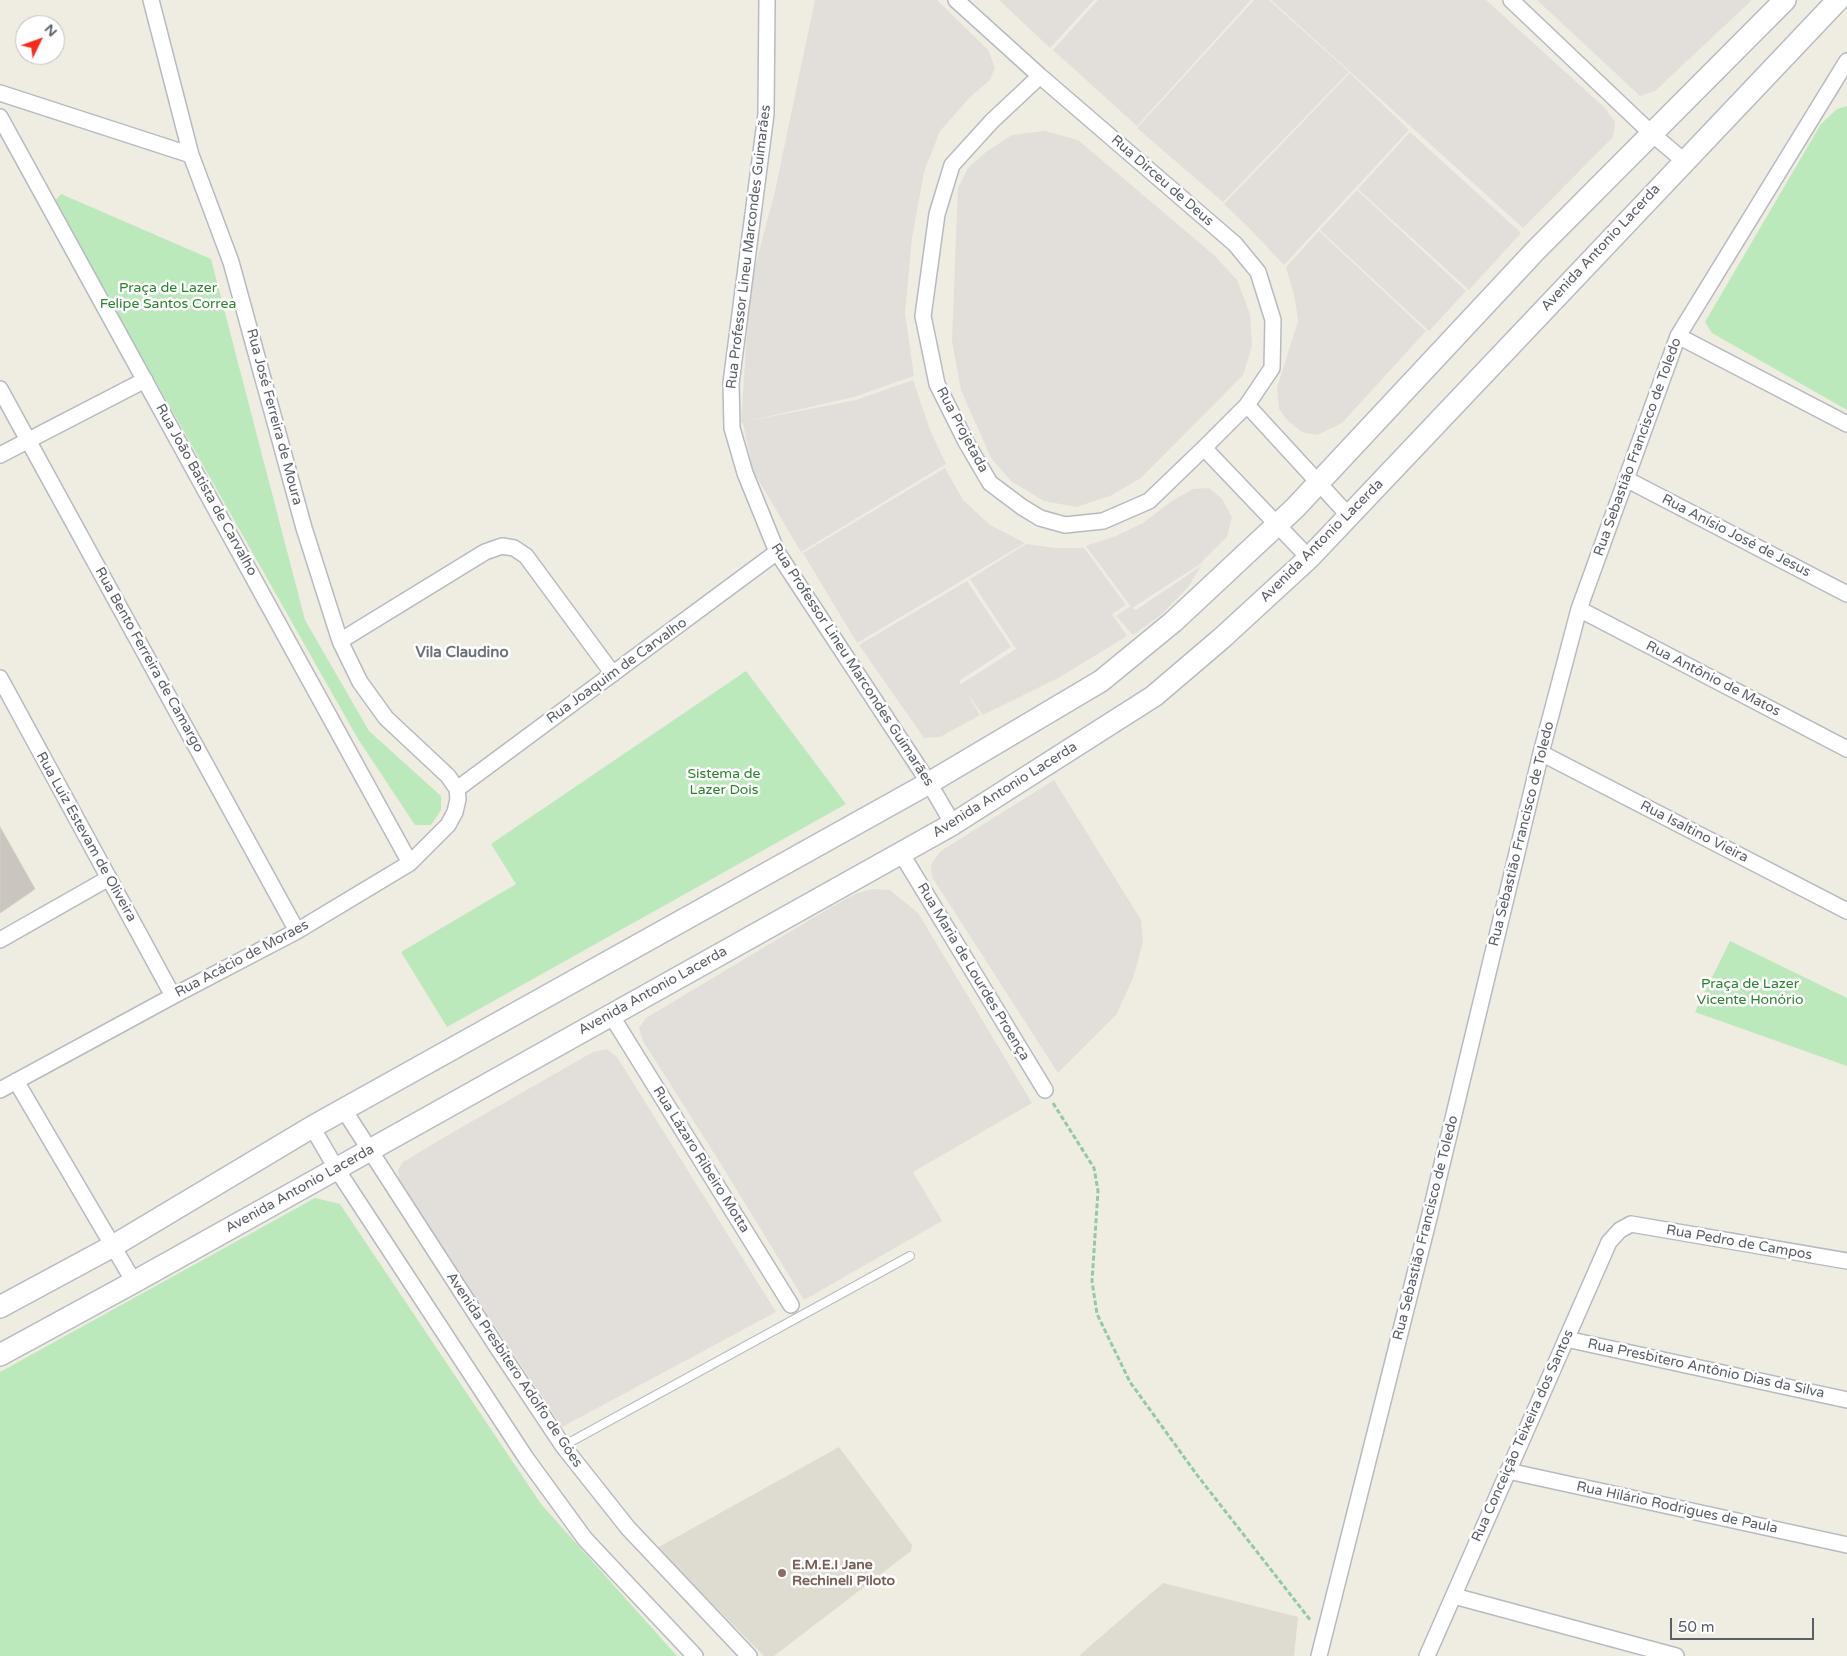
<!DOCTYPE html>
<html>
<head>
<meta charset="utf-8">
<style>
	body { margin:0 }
	#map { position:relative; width:1847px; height:1656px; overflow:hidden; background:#efece2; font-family:"Varela Round",sans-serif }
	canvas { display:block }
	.north { position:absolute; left:15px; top:15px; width:50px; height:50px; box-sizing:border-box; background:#fff; border:1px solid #bdbfc1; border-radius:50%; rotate:48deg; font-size:14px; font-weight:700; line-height:20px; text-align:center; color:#5a5f65 }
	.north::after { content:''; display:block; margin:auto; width:18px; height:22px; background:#fa2b1c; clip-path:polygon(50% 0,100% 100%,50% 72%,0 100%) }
	.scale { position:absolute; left:1670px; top:1618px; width:144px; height:22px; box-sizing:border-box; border:2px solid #5a5f65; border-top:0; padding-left:6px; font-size:15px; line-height:18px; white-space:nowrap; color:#5a5f65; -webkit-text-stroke:4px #fff; paint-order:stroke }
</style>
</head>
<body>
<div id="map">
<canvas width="1847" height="1656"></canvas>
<div class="north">N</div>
<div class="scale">50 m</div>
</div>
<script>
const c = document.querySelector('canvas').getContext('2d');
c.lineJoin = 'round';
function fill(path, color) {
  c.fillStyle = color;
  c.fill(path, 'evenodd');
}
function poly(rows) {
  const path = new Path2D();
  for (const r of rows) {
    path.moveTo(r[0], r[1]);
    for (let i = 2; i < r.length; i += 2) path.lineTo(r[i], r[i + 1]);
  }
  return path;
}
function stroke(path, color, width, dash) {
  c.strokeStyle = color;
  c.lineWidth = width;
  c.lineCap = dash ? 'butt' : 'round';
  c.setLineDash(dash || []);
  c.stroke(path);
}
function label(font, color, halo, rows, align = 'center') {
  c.font = font + ' "Varela Round",sans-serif';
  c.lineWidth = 5;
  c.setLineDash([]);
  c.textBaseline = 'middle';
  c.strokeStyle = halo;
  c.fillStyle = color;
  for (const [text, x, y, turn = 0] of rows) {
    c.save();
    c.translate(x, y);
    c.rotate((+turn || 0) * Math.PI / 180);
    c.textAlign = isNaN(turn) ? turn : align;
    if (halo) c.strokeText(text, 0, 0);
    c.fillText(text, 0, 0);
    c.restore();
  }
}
const industrial = poly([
	[815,0,937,0,988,50,995,68,989,81,970,97,940,131,924,172,912,238,905,313,914,376,854,397,748,421,856,400,913,380,930,430,946,464,801,552,753,471,743,423,741,423,750,286,775,191],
	[999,0,1094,0,1050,48],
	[1098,0,1251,0,1137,126,1053,50],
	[1254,0,1269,0,1349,72,1223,202,1137,128],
	[1271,0,1486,0,1605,108,1615,122,1613,137,1523,228],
	[1537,0,1752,0,1655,91,1640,96],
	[1350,73,1409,130,1284,265,1252,231,1224,204],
	[1045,131,1078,140,1214,255,1237,280,1250,314,1252,346,1243,375,1141,478,1110,496,1076,507,1044,501,1011,481,991,458,961,390,952,341,958,188,968,168,986,152,1012,135],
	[1410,132,1521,233,1469,290,1358,189],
	[1357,190,1466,291,1429,331,1320,230],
	[1319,231,1426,331,1342,423,1317,435,1302,432,1288,421,1279,409,1277,388,1298,321,1295,299,1286,267],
	[945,468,963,500,990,525,1025,543,857,643,803,553],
	[1209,488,1222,499,1232,517,1227,537,1199,565,1132,608,1136,610,1201,566,1189,586,1162,614,1133,635,1116,616,1129,607,1131,607,1086,546,1116,536,1143,523,1172,501,1193,489],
	[1026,544,1056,548,1084,548,1126,605,1112,614,1127,636,1060,677,983,715,967,693,980,715,940,737,924,738,859,645,967,581,1011,647,959,681,961,684,1016,649,970,579],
	[1054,780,1141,920,1143,942,1133,978,1116,1015,1058,1073,932,877,931,864,941,851],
	[872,889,890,890,918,913,1032,1103,913,1172,942,1221,804,1300,724,1169,643,1041,639,1028,646,1018,823,912,855,894],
	[607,1049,617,1057,776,1312,562,1427,399,1181,398,1170,403,1162,455,1131,593,1052]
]);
const education = poly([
	[839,1447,912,1545,911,1551,774,1656,764,1656,657,1548],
	[1163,1583,1298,1617,1294,1656,1080,1656,1081,1654]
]);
const green = poly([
	[1847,106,1847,410,1712,333,1705,322,1821,124,1837,109],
	[61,194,211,259,305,620,369,731,441,796,441,810,431,825,415,825,358,739,54,202],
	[746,671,846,804,447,1027,401,952,516,884,491,844],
	[1730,941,1847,998,1847,1066,1695,1012],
	[315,1198,340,1204,541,1504,677,1656,0,1656,0,1372]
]);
const building = poly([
	[0,827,35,889,0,913,0,827]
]);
const path = poly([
	[1053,1103,1094,1168,1098,1191,1092,1281,1097,1314,1130,1382,1197,1475,1311,1621]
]);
const service = poly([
	[563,1446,910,1256]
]);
const minor = poly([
	[767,0,766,114,731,383,732,428,745,473,777,552,929,783,953,824],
	[956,0,1040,76,1235,244,1258,272,1273,320,1272,368,1247,405,1204,448,1149,501,1103,521,1065,525,1040,518,1022,507,990,483,966,442,937,384,923,316,937,214,952,165,992,121,1040,76],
	[1511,0,1651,133,1684,161],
	[0,93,191,155],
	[0,117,410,863],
	[1678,336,1847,424],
	[0,389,297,931],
	[1247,405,1349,516],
	[1204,448,1309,558],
	[0,455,145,380],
	[1626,479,1847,594],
	[1579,609,1847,749],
	[340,641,485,552,502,546,514,548,526,556,613,674],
	[0,678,173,996],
	[1541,753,1847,911],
	[457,789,777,552],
	[901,853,1045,1090],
	[0,940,109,878],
	[611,1015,791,1305],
	[16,1081,134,1282],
	[0,1090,173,996,297,931,410,863,448,825,455,812,458,799,457,789,448,776,386,718,360,682,340,641,304,528,231,262,191,155,151,0],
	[344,1110,497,1347,563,1446,628,1528,749,1656],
	[312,1127,336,1168,526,1458,585,1539,695,1656],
	[1566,1339,1847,1400],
	[1508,1471,1847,1545],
	[1454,1596,1676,1656],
	[1319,1656,1430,1214,1541,753,1579,609,1678,336,1847,61],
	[1427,1656,1609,1242,1620,1230,1631,1224,1847,1261]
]);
const secondary = poly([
	[0,1307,113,1246,312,1127,929,783,1101,681,1173,622,1295,508,1535,251,1785,0],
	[0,1355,134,1282,953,824,1154,696,1222,638,1309,558,1838,0]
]);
const markers = [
	[782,1573,5,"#8d6e63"]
];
const streetNames = [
	["Rua Dirceu de Deus",1162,181,41],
	["Rua Professor Lineu Marcondes Guimarães",749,247,-83],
	["Avenida Antonio Lacerda",1601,248,-47],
	["Rua José Ferreira de Moura",274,417,75],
	["Rua Projetada",962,430,62],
	["Rua Sebastião Francisco de Toledo",1638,447,-70],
	["Rua João Batista de Carvalho",206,490,61],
	["Rua Anísio José de Jesus",1736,536,27],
	["Avenida Antonio Lacerda",1322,541,-45],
	["Rua Bento Ferreira de Camargo",149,660,61],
	["Rua Professor Lineu Marcondes Guimarães",852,665,57],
	["Rua Joaquim de Carvalho",617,671,-36],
	["Rua Antônio de Matos",1713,679,27],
	["Avenida Antonio Lacerda",1005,790,-32],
	["Rua Isaltino Vieira",1694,832,27],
	["Rua Sebastião Francisco de Toledo",1522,834,-76],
	["Rua Luiz Estevam de Oliveira",86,837,61],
	["Rua Acácio de Moraes",242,959,-28],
	["Rua Maria de Lourdes Proença",973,972,59],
	["Avenida Antonio Lacerda",653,991,-29],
	["Rua Lázaro Ribeiro Motta",701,1160,58],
	["Avenida Antonio Lacerda",300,1189,-29],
	["Rua Sebastião Francisco de Toledo",1426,1228,-76],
	["Rua Pedro de Campos",1739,1243,10],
	["Rua Presbitero Antônio Dias da Silva",1706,1369,12],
	["Avenida Presbítero Adolfo de Góes",514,1370,56],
	["Rua Conceição Teixeira dos Santos",1523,1436,-66],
	["Rua Hilário Rodrigues de Paula",1677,1508,12]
];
const parkNames = [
	["Praça de Lazer",168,288],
	["Felipe Santos Correa",168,304],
	["Sistema de",724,774],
	["Lazer Dois",724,790],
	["Praça de Lazer",1750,984],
	["Vicente Honório",1750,1000]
];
const educationNames = [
	["E.M.E.I Jane",792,1565],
	["Rechineli Piloto",792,1581]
];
const neighbourhoodNames = [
	["Vila Claudino",462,653]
];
fill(industrial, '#e2dfda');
fill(education, '#dedbd1');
fill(green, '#bce9bc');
fill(building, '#cac6bf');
stroke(building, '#d4cec0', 1);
stroke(service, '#b7bbc0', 10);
stroke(minor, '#b7bbc0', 18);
stroke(secondary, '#b8bcc2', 24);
stroke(path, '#94caa3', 3, [5, 2.5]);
stroke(service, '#fff', 8);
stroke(minor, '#fff', 15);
stroke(secondary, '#fff', 21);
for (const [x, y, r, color] of markers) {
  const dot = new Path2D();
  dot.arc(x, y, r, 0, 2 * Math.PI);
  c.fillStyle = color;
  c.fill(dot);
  stroke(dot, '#fff', 2);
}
label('14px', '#5a5f65', '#fff', streetNames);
label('14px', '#2b832f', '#fff', parkNames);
label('bold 14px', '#785e54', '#fff', educationNames, 'left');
label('bold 15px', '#6b7177', '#fff', neighbourhoodNames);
</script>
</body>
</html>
